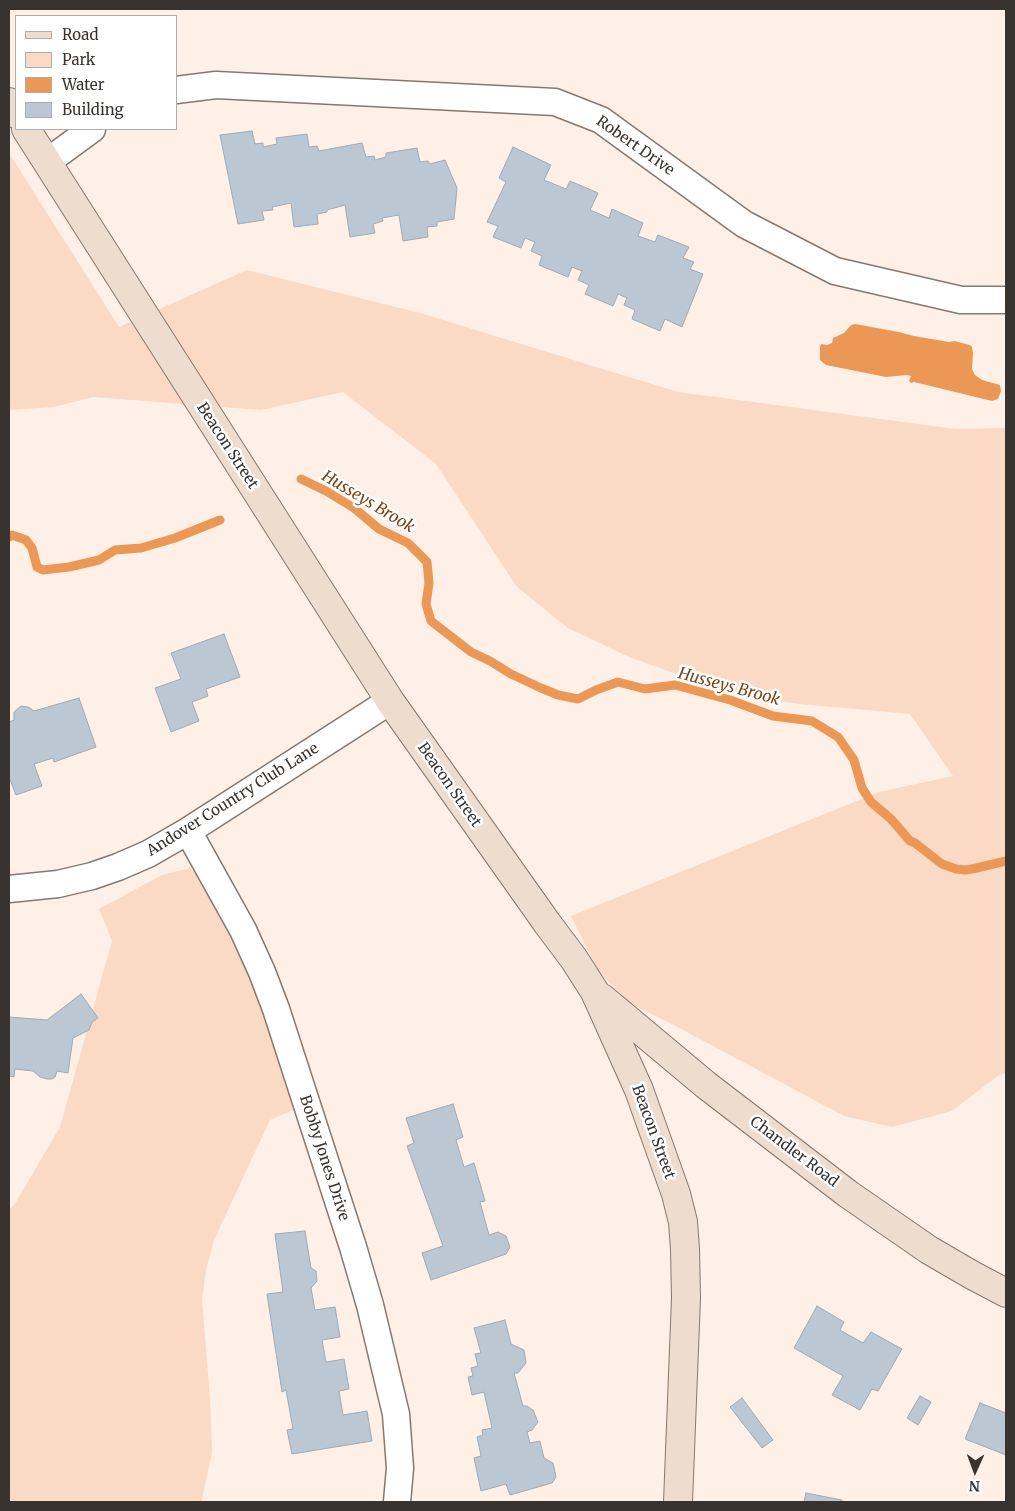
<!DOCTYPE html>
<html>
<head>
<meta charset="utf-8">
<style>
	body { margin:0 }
	#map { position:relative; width:1015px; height:1511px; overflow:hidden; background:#fef0e6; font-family:Merriweather,serif }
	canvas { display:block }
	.frame { position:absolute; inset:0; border:10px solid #39332f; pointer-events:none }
	.legend { position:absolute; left:15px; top:15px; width:162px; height:115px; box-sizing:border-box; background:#fff; border:1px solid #b0adac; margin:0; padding:6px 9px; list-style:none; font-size:15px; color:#39332f }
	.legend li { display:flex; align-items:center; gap:10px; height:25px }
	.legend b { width:25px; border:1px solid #b0adac }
	.north { position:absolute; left:950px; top:1446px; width:50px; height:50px; -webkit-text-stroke:4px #fff; paint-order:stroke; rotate:182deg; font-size:14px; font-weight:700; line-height:20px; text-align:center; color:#39332f }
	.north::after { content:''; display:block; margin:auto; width:18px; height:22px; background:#39332f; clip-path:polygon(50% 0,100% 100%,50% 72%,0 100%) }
</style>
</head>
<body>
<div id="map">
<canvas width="1015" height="1511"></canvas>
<div class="frame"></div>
<ul class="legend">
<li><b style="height:6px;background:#eedccf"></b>Road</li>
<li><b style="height:14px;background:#fadac4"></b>Park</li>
<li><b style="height:14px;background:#eb9857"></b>Water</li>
<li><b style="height:14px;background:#bbc7d2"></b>Building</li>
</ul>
<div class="north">N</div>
</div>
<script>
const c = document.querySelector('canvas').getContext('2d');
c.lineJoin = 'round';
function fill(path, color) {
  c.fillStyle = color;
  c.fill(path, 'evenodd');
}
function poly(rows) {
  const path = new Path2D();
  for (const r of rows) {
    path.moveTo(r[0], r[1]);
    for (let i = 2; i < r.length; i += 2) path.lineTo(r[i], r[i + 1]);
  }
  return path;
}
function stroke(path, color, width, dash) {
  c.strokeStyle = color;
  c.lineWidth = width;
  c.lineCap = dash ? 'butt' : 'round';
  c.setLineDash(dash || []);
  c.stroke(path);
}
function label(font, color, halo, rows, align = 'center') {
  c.font = font + ' Merriweather,serif';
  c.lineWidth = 5;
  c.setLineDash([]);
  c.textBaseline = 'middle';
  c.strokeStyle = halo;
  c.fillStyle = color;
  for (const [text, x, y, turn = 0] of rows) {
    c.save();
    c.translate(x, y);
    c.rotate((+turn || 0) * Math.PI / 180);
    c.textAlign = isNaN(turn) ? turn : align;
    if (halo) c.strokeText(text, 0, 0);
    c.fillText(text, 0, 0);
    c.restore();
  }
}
const green = poly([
	[9,153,119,327,247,270,420,313,678,392,956,429,1006,428,1006,1073,999,1075,952,1111,892,1127,844,1116,670,1023,631,1004,598,971,571,916,879,792,953,776,910,714,800,704,759,698,707,685,629,657,568,628,517,587,436,464,343,392,261,410,93,397,54,407,9,410],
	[190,868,209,886,226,913,300,1107,270,1120,214,1240,206,1270,202,1300,210,1398,212,1452,202,1500,202,1502,9,1502,9,1210,16,1202,60,1127,112,941,99,909,162,875]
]);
const water = poly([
	[855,324,899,332,914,336,949,342,954,341,970,345,972,347,973,353,972,369,975,375,982,380,1000,385,1001,391,998,399,992,401,914,382,911,383,909,381,911,376,907,375,886,377,826,365,820,360,820,346,821,344,827,345,832,343,833,338,844,333,851,325]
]);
const stream = poly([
	[301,479,326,491,354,508,379,529,408,543,427,562,429,583,426,604,431,621,471,652,490,661,511,674,541,688,558,695,578,699,596,690,618,682,645,689,675,685,730,700,773,716,812,721,838,737,854,760,862,788,871,802,891,819,910,841,915,843,942,864,956,869,965,870,972,869,1006,861],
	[9,537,12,535,26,540,32,548,37,567,43,570,69,567,99,560,115,550,141,548,175,538,220,520]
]);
const building = poly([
	[252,131,255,144,263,143,263,147,277,144,276,138,307,134,309,147,317,146,319,151,362,143,366,157,374,156,375,160,386,157,386,153,417,148,420,162,428,161,430,164,445,160,457,188,454,219,437,222,437,226,427,227,428,237,403,241,399,215,382,218,383,221,373,224,375,233,350,237,345,205,327,210,327,212,317,214,318,224,294,227,291,203,272,207,273,210,262,211,264,220,238,224,220,135,252,131],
	[513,147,551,165,544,180,566,189,570,181,598,193,590,210,609,218,612,209,643,223,638,236,655,242,658,235,689,247,683,258,694,262,690,269,703,274,682,327,665,319,660,331,632,319,635,310,624,305,627,298,618,294,613,306,585,294,589,285,578,280,582,271,572,267,568,277,539,265,542,256,531,251,535,242,525,238,521,248,493,237,498,226,487,222,506,182,499,178,513,147],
	[224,634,240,677,206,689,208,696,192,702,199,721,171,732,155,688,181,679,171,653,224,634],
	[79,698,96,747,54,762,53,758,34,764,42,786,16,795,9,777,9,722,14,720,14,712,21,706,28,707,34,711,79,698],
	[81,994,98,1018,92,1022,89,1030,73,1038,68,1073,57,1071,55,1077,52,1079,47,1079,40,1077,33,1071,15,1069,14,1077,9,1076,9,1017,47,1020,81,994],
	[453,1104,463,1137,456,1140,464,1167,474,1163,485,1201,480,1202,489,1235,498,1232,506,1236,510,1247,506,1254,431,1280,422,1253,443,1246,407,1146,414,1143,406,1118,453,1104],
	[305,1231,311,1268,316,1271,317,1281,311,1288,315,1310,335,1307,340,1337,322,1340,326,1362,344,1359,349,1389,339,1391,343,1415,367,1411,372,1441,292,1454,287,1430,293,1429,286,1390,282,1392,267,1294,283,1292,275,1234,305,1231],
	[817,1306,844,1322,840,1330,863,1343,871,1332,902,1349,878,1391,872,1389,860,1410,832,1395,843,1376,794,1348,817,1306],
	[505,1320,511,1344,524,1350,526,1363,518,1373,514,1373,523,1406,527,1406,533,1410,538,1422,532,1430,527,1432,530,1443,540,1441,544,1458,553,1463,556,1477,552,1483,510,1495,506,1484,481,1491,474,1458,481,1456,477,1437,483,1435,482,1430,492,1428,484,1392,472,1395,468,1377,473,1376,471,1368,478,1366,475,1354,481,1353,474,1328,505,1320],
	[920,1396,931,1402,918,1425,907,1418,920,1396],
	[742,1398,773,1440,762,1448,730,1407,742,1398],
	[980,1403,1006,1413,1006,1455,965,1439,980,1403],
	[806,1493,842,1500,842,1502,804,1502,806,1493]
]);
const minor = poly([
	[176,90,216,85,555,102,601,120,744,224,835,271,961,300,1006,300],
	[47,162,92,129],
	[188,831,243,930,262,972,276,1009,353,1247,370,1305,396,1414,400,1468,397,1502],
	[9,889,58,884,92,876,118,867,148,854,188,831,390,701]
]);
const secondary = poly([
	[9,102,16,114],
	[26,129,390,701,547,923,574,959,595,992,639,1090,676,1194,683,1222,685,1249,686,1298,678,1502],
	[602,998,706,1085,848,1194,929,1250,972,1275,1006,1293]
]);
const streetNames = [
	["Robert Drive",635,146,35],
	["Beacon Street",227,446,57],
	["Beacon Street",449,785,55],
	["Andover Country Club Lane",233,800,-32],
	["Beacon Street",653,1132,70],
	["Chandler Road",794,1152,37],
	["Bobby Jones Drive",324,1158,72]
];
const waterNames = [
	["Husseys Brook",368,502,31],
	["Husseys Brook",729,687,15]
];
fill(green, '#fadac4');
fill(water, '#eb9857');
stroke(stream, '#eb9857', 9);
fill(building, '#bbc7d2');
stroke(building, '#9eaab5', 1);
stroke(minor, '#85786f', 29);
stroke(secondary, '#85786f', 30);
stroke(minor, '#fff', 26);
stroke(secondary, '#eedccf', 28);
label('15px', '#39332f', '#fff', streetNames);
label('italic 16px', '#7b4415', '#fff', waterNames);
</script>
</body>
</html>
